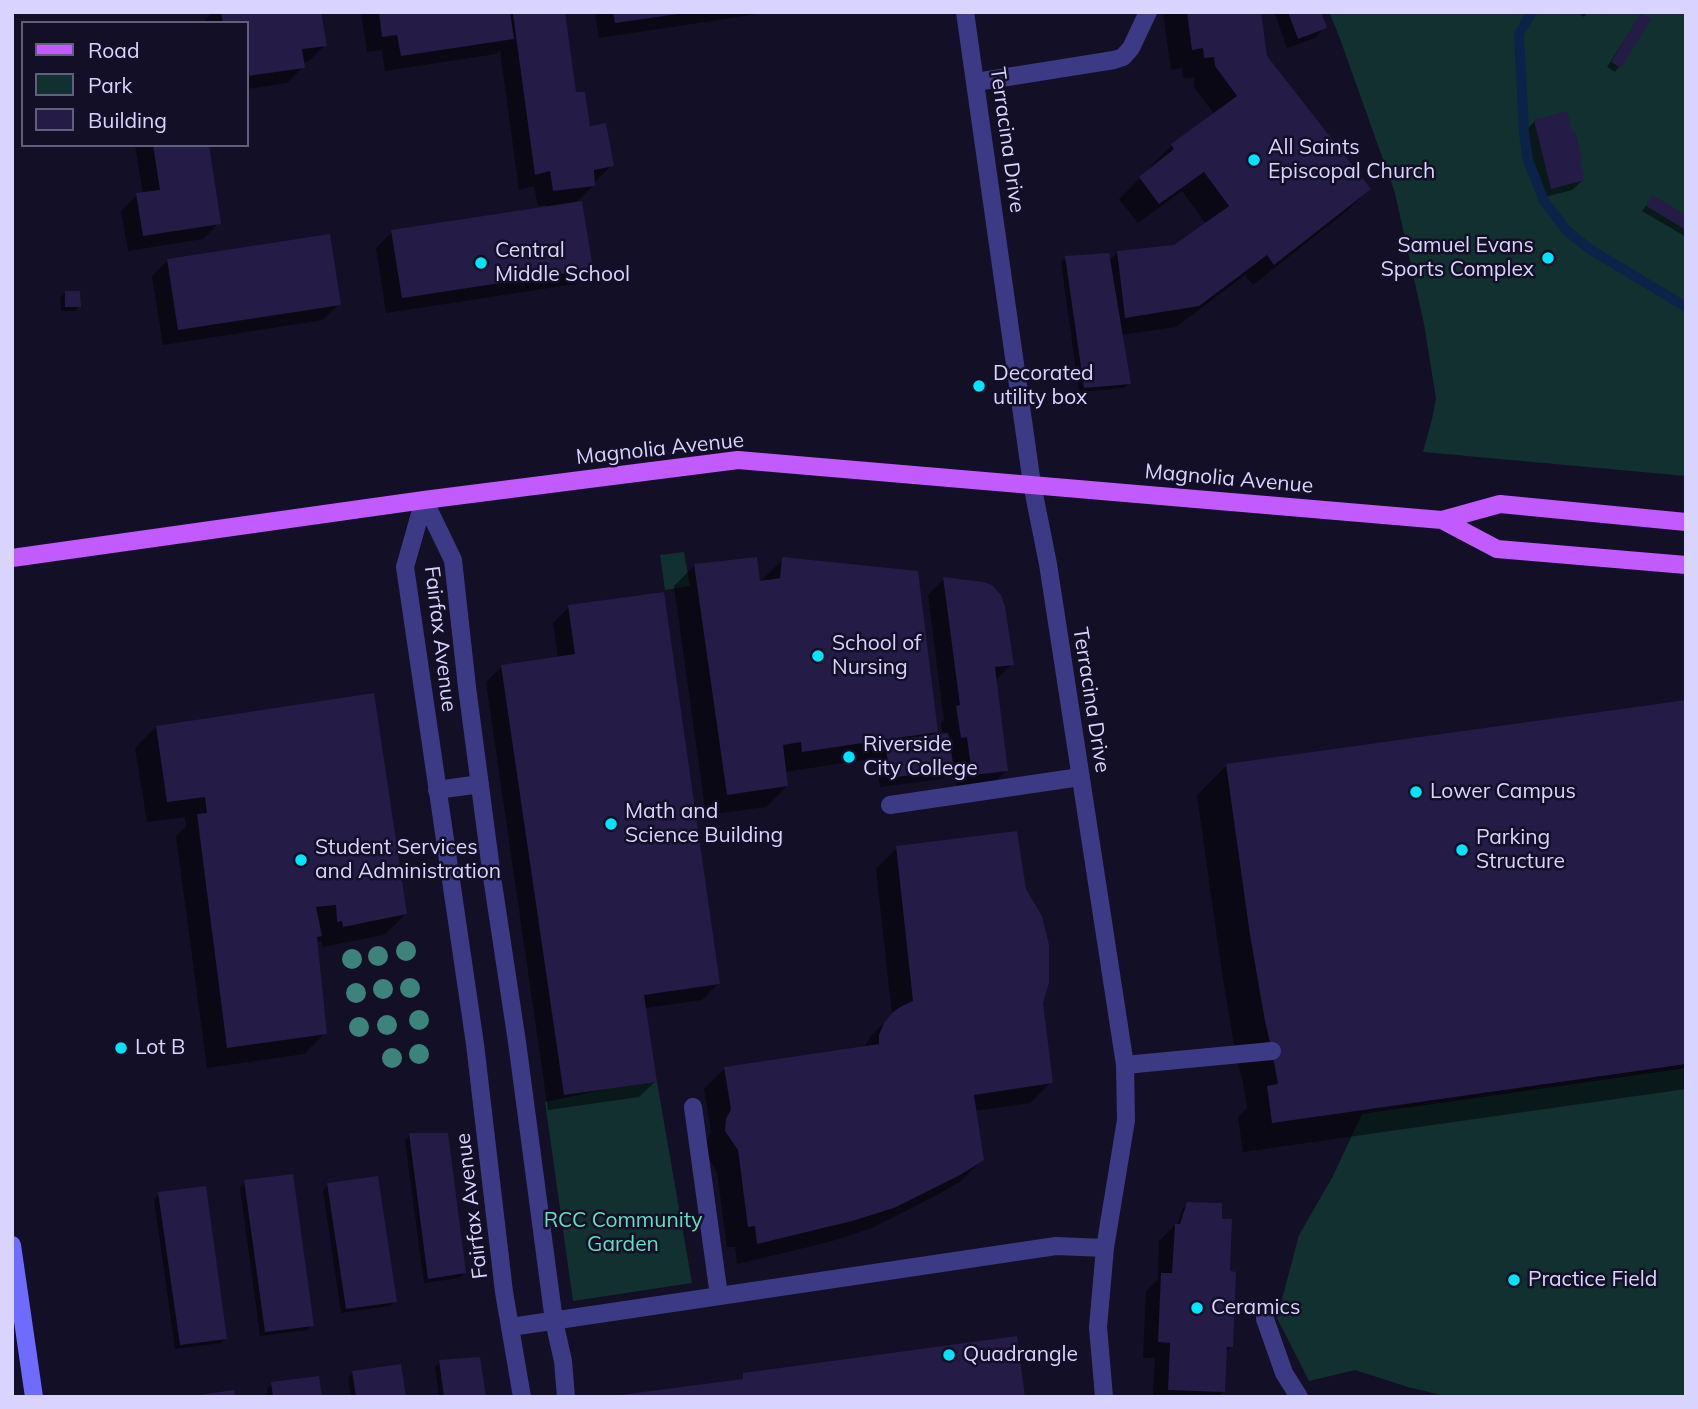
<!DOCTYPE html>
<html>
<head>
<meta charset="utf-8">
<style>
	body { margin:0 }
	#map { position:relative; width:1698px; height:1409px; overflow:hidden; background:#130f26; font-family:Mulish,sans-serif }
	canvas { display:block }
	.frame { position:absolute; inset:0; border:14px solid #d9d4ff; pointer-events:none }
	.legend { position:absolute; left:21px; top:21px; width:228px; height:126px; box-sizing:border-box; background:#130f26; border:2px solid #625e7d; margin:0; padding:9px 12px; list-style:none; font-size:21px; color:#d9d4ff }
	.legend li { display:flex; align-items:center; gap:14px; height:35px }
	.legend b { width:35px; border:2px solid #625e7d }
</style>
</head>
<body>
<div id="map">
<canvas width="1698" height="1409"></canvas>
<div class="frame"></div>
<ul class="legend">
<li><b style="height:9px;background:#c25bff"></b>Road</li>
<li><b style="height:19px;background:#12302f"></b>Park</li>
<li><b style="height:19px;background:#241b47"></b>Building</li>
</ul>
</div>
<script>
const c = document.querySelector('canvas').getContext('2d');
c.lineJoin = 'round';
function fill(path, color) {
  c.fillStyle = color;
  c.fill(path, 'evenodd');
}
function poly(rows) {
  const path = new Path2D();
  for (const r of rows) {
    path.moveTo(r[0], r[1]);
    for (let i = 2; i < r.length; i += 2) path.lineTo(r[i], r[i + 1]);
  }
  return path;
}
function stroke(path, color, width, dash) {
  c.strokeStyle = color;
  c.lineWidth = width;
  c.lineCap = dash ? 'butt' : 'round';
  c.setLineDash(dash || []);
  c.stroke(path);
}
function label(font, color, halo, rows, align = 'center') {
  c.font = font + ' Mulish,sans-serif';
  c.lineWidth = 5;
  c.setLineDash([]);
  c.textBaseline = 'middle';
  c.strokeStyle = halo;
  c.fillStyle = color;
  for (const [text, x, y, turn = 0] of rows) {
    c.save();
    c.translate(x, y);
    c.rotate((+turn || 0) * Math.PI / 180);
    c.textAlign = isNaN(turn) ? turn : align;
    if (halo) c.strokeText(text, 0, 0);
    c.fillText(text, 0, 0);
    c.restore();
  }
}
const green = poly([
	[1329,12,1686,12,1686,476,1423,452,1432,419,1436,399,1424,324,1395,193,1339,36],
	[684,552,690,586,665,590,660,555],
	[1686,1068,1686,1397,1449,1397,1408,1387,1355,1370,1309,1381,1277,1318,1299,1235,1333,1176,1362,1114],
	[657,1082,692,1283,573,1301,545,1102,610,1088]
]);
const shadow = poly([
	[213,12,320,12,325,45,309,61,302,62,303,67,287,83,247,89,247,23,205,23,205,20],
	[361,12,563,12,574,94,589,128,612,165,596,181,593,181,594,185,575,204,591,269,575,284,386,313,376,248,392,232,546,208,546,205,538,206,534,186,519,190,500,50,496,54,385,71,382,50,367,52],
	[595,12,771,12,599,38],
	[1163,12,1260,12,1266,57,1369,189,1348,210,1253,285,1245,275,1176,327,1121,335,1129,383,1124,388,1079,392,1061,262,1066,258,1108,262,1118,252,1174,247,1206,224,1182,191,1138,223,1119,199,1140,178,1153,168,1151,166,1172,145,1215,115,1194,87,1194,77,1183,78,1182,68,1171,70],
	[1274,12,1320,12,1325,27,1315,38,1287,48],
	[1576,12,1588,12,1584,17],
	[1641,15,1648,19,1619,67,1615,72,1607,67,1637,20],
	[1535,121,1583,180,1572,190,1541,198,1524,132],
	[135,145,207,145,219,223,203,239,128,251,121,211,137,195,143,194],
	[1652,197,1686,217,1686,237,1642,211],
	[168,260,339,304,323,320,163,345,152,276],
	[65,293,79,306,75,311,61,311,60,298],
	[783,559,936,731,930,737,943,736,941,723,944,720,928,595,944,579,1012,664,995,681,1007,770,991,786,957,790,954,767,941,779,880,787,876,758,785,772,787,786,766,807,706,815,674,586,695,565,759,583],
	[569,607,718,984,702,1000,645,1008,655,1082,639,1097,548,1110,486,682,502,666,558,658,553,623],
	[1686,702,1686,1089,1243,1152,1238,1117,1247,1108,1243,1082,1235,1052,1221,966,1197,795,1227,765],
	[156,727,406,914,384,935,322,947,322,941,315,942,325,1033,304,1054,207,1068,176,836,186,827,185,817,147,822,135,748],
	[897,848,1025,890,1051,1082,1030,1103,975,1111,982,1160,961,1181,937,1195,872,1228,829,1242,737,1264,735,1247,727,1247,717,1172,705,1152,706,1142,711,1132,704,1089,725,1068,863,1049,871,1036,892,1015,876,869],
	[410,1135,464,1273,459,1278,424,1283,405,1140],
	[245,1182,312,1325,307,1330,260,1336,240,1187],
	[328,1185,395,1301,390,1306,341,1313,323,1190],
	[159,1194,226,1338,221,1343,175,1349,154,1199],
	[1188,1203,1228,1273,1231,1346,1225,1353,1224,1391,1218,1397,1153,1397,1155,1358,1143,1358,1146,1291,1158,1279,1159,1241,1175,1225,1177,1226,1183,1208],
	[440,1362,484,1397,439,1397,435,1367],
	[353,1373,404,1397,351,1397,348,1378],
	[272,1384,320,1397,268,1397,267,1389]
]);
const stream = poly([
	[1532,12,1519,34,1524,133,1528,160,1544,201,1567,231,1591,250,1686,307]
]);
const building = poly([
	[221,12,321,12,327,46,302,49,305,68,247,76,247,23,223,23],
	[379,12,510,12,514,39,401,56,397,35,382,37],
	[529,12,565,12,576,92,585,92,590,126,606,123,614,166,594,170,595,186,553,191,550,171,535,175,513,14],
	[613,12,678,12,678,14,615,23],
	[1187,12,1261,12,1267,56,1371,189,1274,265,1267,255,1199,306,1125,318,1117,251,1174,245,1229,206,1204,172,1159,204,1139,177,1174,149,1171,144,1237,96,1215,66,1214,57,1204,58,1203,48,1192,50],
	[1288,12,1321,12,1327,28,1298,39],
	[1641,13,1651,19,1621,68,1611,62],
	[1567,111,1572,132,1575,131,1582,160,1580,160,1585,180,1551,189,1534,120],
	[153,145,209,145,221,224,143,236,136,193,160,190],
	[1652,195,1686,215,1686,230,1646,206],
	[582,201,593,269,402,298,391,230],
	[330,234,341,305,178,330,167,259],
	[1109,253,1131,384,1084,388,1065,256],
	[65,291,80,291,81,307,65,307],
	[757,557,760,581,780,578,782,557,918,571,938,732,802,752,801,742,783,745,788,786,727,795,694,564],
	[943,577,983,582,992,585,1001,595,1005,607,1014,665,995,667,1008,771,972,775,967,737,961,738,956,706,960,705],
	[664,592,720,984,644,995,657,1082,564,1095,501,665,575,654,568,605],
	[374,693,407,914,343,927,342,921,337,922,336,905,316,907,322,936,317,937,327,1034,227,1048,197,814,207,813,205,797,167,802,156,726],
	[1686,700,1686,1064,1272,1123,1267,1086,1278,1084,1272,1051,1265,1021,1250,935,1226,764],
	[948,733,954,769,890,778,885,741],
	[1017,831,1026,889,1042,916,1049,945,1049,983,1043,1003,1053,1083,974,1095,984,1160,960,1175,894,1208,852,1221,757,1244,755,1226,748,1227,738,1150,725,1131,726,1119,731,1109,724,1067,879,1044,879,1035,884,1023,892,1013,900,1007,913,1001,896,846],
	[409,1133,448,1133,466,1273,428,1279],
	[293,1174,314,1326,265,1332,244,1180],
	[378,1176,397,1302,346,1309,327,1183],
	[206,1186,227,1339,180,1345,158,1192],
	[1187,1202,1222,1203,1222,1219,1232,1219,1230,1271,1236,1272,1233,1347,1227,1347,1225,1392,1168,1390,1170,1343,1158,1342,1161,1273,1172,1273,1175,1224,1180,1224],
	[1017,1336,1025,1397,620,1397,620,1395,743,1379,743,1373],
	[480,1357,486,1397,444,1397,439,1360],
	[401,1364,406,1397,356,1397,352,1371],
	[319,1376,322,1397,273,1397,271,1382],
	[234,1390,235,1397,199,1397,199,1395]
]);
const lane = poly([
	[976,82,1114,60,1123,57,1131,48,1148,12],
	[1032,484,1048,564,1125,1065,1126,1120,1105,1248,1098,1327,1104,1397],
	[424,500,453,560,467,687,492,877,517,1042,554,1321,563,1361,566,1397],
	[424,500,405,567,475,1044,504,1292,522,1397],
	[437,790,480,784],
	[890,805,1080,777],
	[1125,1065,1272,1051],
	[693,1107,719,1296],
	[1265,1319,1284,1373,1299,1397],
	[511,1327,1056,1246,1105,1248]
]);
const street = poly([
	[965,12,1032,484]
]);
const secondary = poly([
	[12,1245,34,1397]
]);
const primary = poly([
	[1442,520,1497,549,1686,565],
	[12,558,424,500,738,460,1442,520,1500,504,1686,522]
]);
const trees = [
	[406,951],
	[378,956],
	[352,959],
	[410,988],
	[383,989],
	[356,993],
	[419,1020],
	[387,1025],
	[359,1027],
	[419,1054],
	[392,1058]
];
const markers = [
	[1254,160,7,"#00e5ff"],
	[1548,258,7,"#00e5ff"],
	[481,263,7,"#00e5ff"],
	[979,386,7,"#00e5ff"],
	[818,656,7,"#00e5ff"],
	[849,757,7,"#00e5ff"],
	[1416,792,7,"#00e5ff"],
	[611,824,7,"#00e5ff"],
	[1462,850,7,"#00e5ff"],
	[301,860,7,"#00e5ff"],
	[121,1048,7,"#00e5ff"],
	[1514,1280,7,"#00e5ff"],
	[1197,1308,7,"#00e5ff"],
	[949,1355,7,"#00e5ff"]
];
const streetNames = [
	["Terracina Drive",1007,140,82],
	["Magnolia Avenue",660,449,-6],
	["Magnolia Avenue",1229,479,5],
	["Fairfax Avenue",440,639,83],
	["Terracina Drive",1091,700,81],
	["Fairfax Avenue",472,1206,-97]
];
const poiNames = [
	["All Saints",1268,148],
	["Episcopal Church",1268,172],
	["Samuel Evans",1534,246,"right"],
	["Sports Complex",1534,270,"right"],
	["Central",495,251],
	["Middle School",495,275],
	["Decorated",993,374],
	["utility box",993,398],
	["School of",832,644],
	["Nursing",832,668],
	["Riverside",863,745],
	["City College",863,769],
	["Lower Campus",1430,792],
	["Math and",625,812],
	["Science Building",625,836],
	["Parking",1476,838],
	["Structure",1476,862],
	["Student Services",315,848],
	["and Administration",315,872],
	["Lot B",135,1048],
	["Practice Field",1528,1280],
	["Ceramics",1211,1308],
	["Quadrangle",963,1355]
];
const parkNames = [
	["RCC Community",623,1221],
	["Garden",623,1245]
];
fill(green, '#12302f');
fill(shadow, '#0007');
stroke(stream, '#0c2248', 10);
fill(building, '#241b47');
stroke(lane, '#3d3a85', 18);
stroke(street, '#3d3a85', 18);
stroke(secondary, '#6f6bff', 18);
stroke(primary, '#c25bff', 18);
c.fillStyle = '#3d827b';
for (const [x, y] of trees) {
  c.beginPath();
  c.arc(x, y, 10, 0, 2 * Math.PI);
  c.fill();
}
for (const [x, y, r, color] of markers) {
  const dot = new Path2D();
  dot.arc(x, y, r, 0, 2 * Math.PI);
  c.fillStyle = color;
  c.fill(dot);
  stroke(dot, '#130f26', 2.5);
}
label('21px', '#d9d4ff', '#130f26', streetNames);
label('21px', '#d9d4ff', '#130f26', poiNames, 'left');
label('21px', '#5fe0c0', '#130f26', parkNames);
</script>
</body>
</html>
